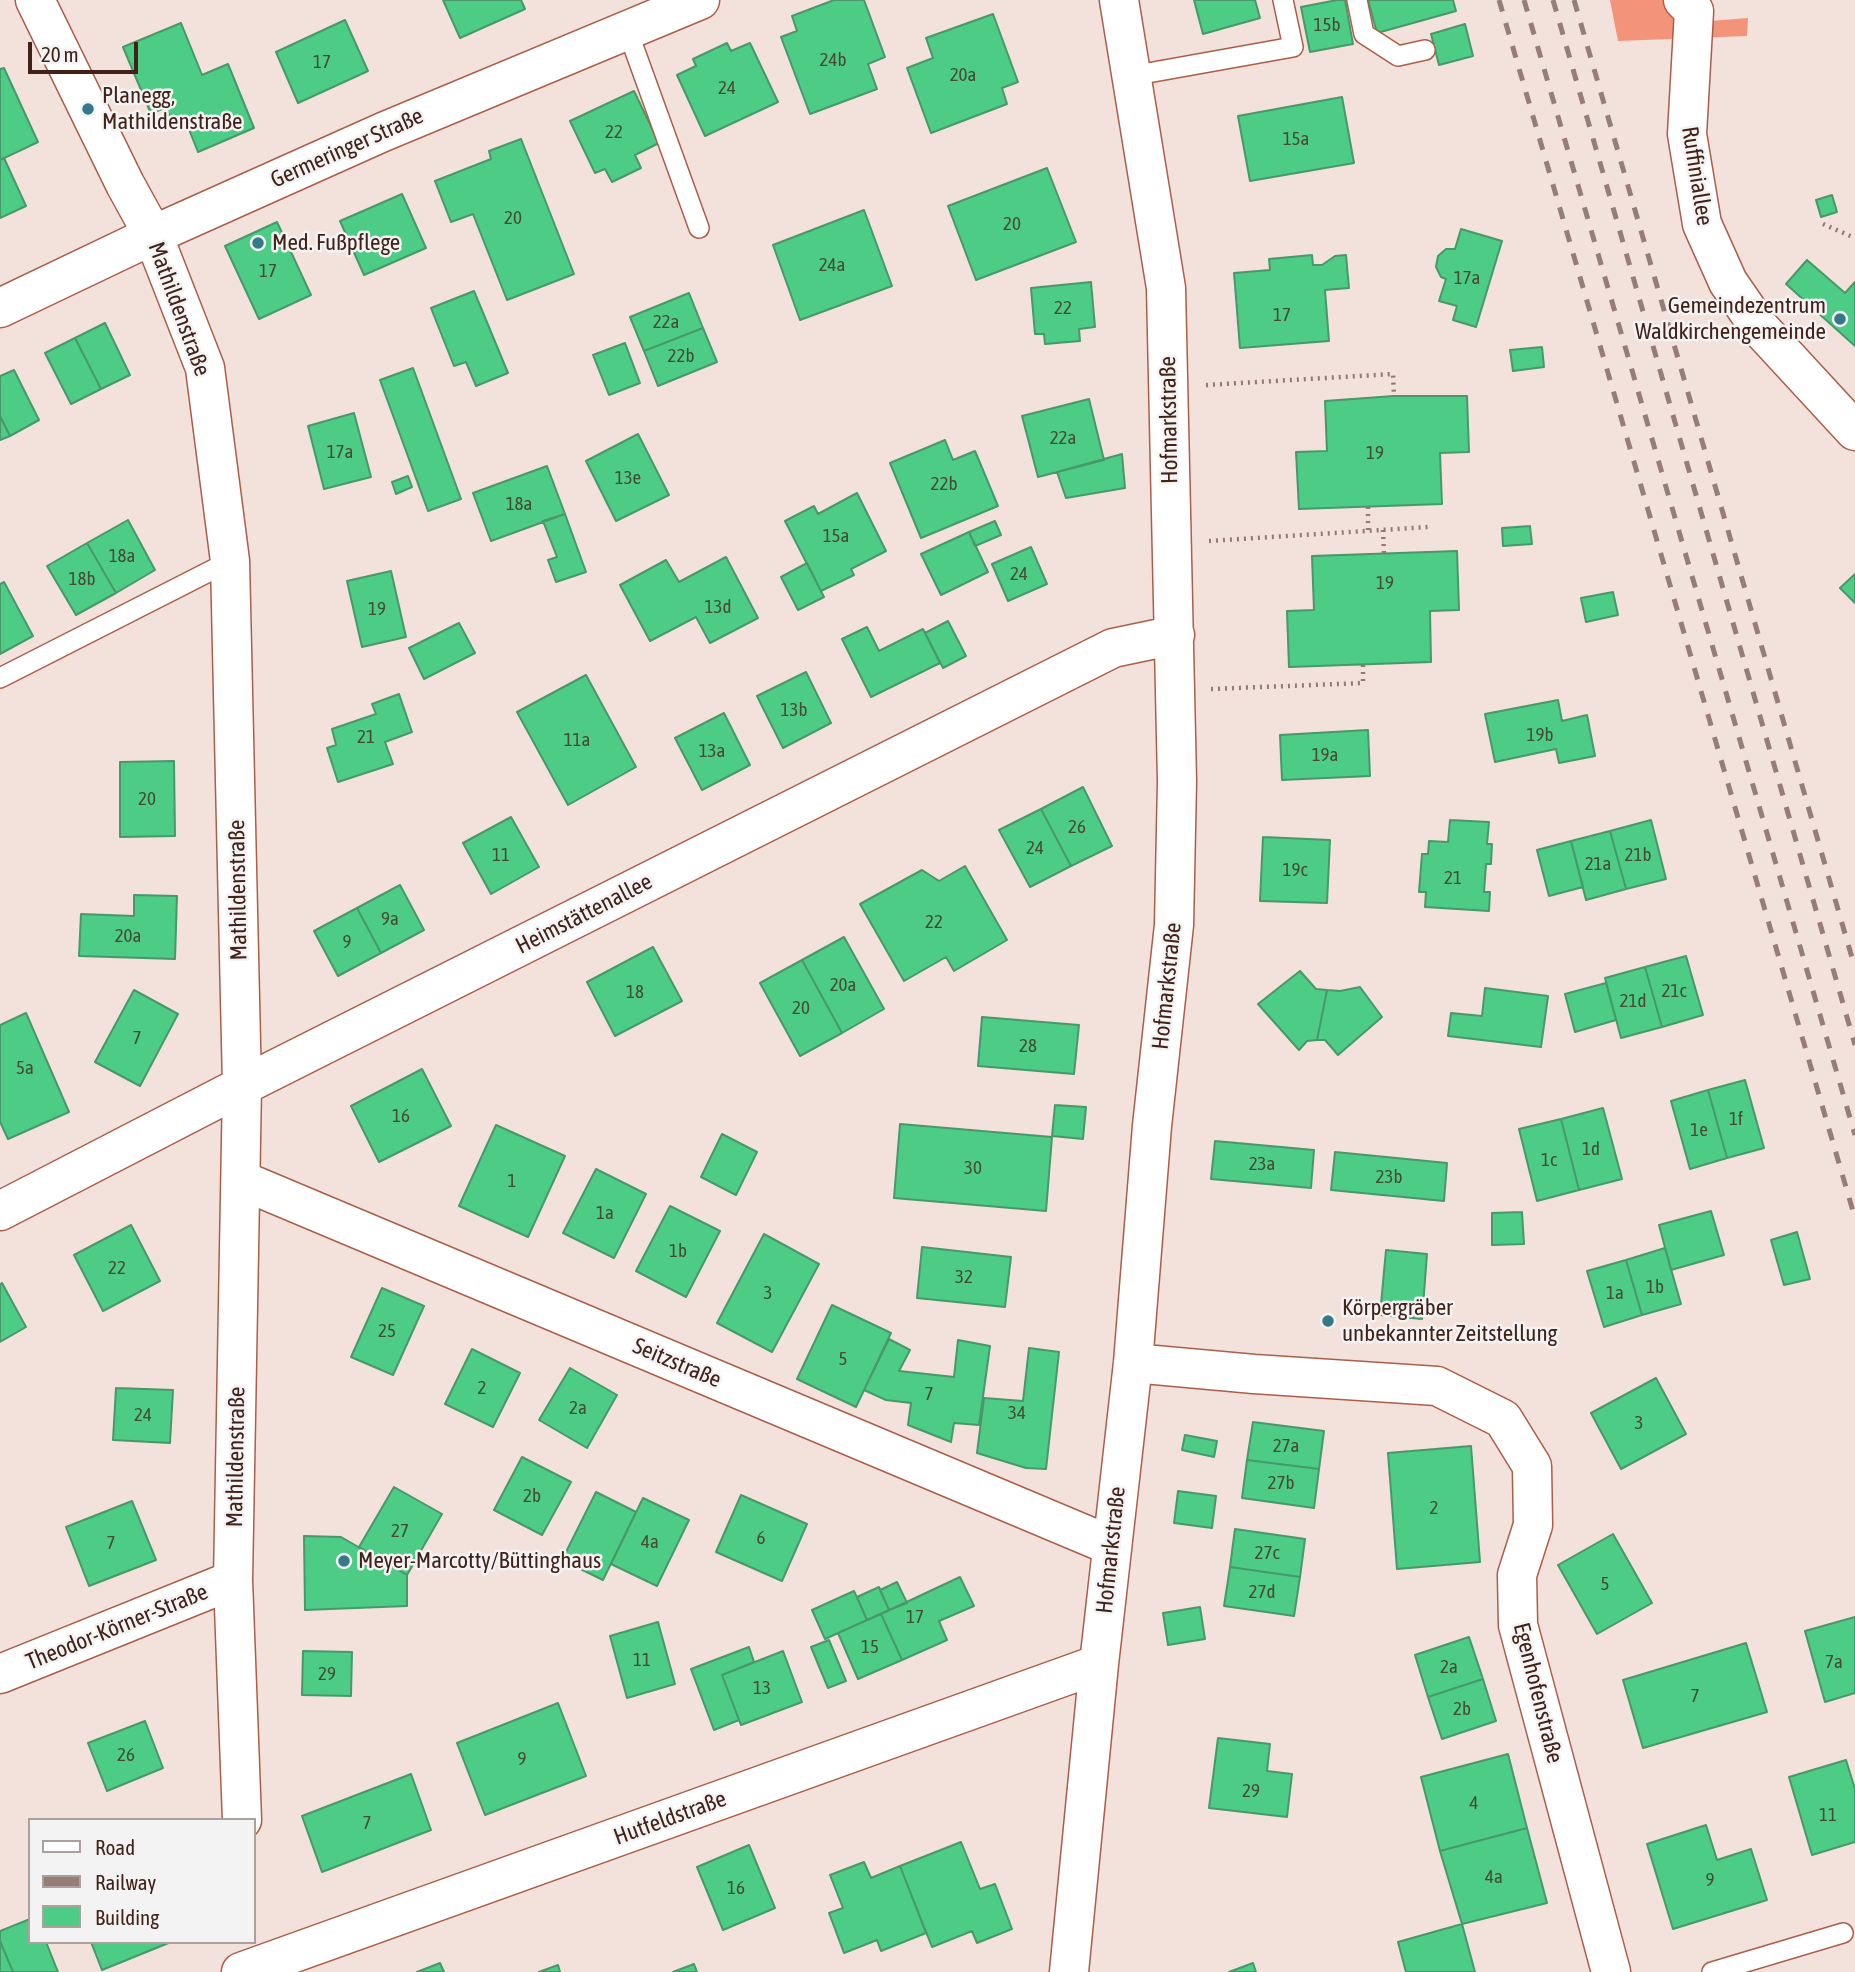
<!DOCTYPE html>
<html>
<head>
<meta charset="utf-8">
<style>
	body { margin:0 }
	#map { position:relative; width:1855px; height:1972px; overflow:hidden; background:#f3e1dc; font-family:"Asap Condensed",sans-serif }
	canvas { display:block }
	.legend { position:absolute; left:28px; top:1818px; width:228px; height:126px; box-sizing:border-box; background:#f3f3f3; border:2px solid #ac9f9c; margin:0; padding:9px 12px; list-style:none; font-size:21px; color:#422119 }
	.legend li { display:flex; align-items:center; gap:14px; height:35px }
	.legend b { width:35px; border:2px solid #ac9f9c }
	.scale { position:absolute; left:28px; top:42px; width:110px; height:32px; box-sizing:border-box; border:4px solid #422119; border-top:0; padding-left:9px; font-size:21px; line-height:24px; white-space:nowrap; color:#422119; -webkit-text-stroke:5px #f3f3f3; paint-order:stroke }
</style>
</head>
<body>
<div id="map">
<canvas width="1855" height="1972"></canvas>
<ul class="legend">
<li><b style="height:9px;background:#fff"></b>Road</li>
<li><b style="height:9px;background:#977d77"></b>Railway</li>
<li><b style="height:19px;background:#4dcc86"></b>Building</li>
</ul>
<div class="scale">20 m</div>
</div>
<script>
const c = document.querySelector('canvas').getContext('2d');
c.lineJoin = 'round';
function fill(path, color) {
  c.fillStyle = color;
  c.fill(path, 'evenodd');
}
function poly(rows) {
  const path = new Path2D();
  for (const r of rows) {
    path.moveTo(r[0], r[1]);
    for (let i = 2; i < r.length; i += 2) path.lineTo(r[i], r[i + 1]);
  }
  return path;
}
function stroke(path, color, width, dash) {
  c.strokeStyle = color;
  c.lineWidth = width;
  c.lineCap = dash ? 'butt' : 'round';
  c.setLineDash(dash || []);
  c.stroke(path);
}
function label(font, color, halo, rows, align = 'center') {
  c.font = font + ' "Asap Condensed",sans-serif';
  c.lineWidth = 5;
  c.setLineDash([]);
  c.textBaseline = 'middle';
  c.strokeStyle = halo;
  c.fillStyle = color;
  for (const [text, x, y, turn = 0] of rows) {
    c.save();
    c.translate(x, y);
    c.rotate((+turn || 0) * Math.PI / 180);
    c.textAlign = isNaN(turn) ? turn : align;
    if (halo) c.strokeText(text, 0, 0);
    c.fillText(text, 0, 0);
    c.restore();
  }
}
const forest = poly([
	[1610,0,1676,0,1710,21,1748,18,1747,36,1618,41]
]);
const building = poly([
	[443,0,521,0,525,9,460,38,443,0],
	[834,0,864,0,885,57,868,64,877,89,810,114,781,37,797,31,792,16,834,0],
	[1194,0,1255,0,1260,18,1203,34,1194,0],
	[1337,0,1345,0,1353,44,1310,52,1301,7,1337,0],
	[1368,0,1453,0,1456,11,1377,33,1368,0],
	[993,14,1018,82,1002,88,1007,104,931,133,907,68,933,58,926,38,993,14],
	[345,20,368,71,298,103,276,52,345,20],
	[181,23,202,75,228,64,254,128,198,152,186,122,174,127,166,107,151,114,123,47,181,23],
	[1465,24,1473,56,1439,65,1431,34,1465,24],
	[727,43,731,51,750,43,778,102,705,136,677,75,696,66,693,59,727,43],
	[4,68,38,142,0,160,0,69,4,68],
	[634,91,659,143,635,155,641,168,612,182,605,169,595,173,570,121,634,91],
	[1342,97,1354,163,1250,181,1238,116,1342,97],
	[521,139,574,274,507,300,473,214,451,222,435,181,491,159,489,151,521,139],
	[4,158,26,206,0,218,0,160,4,158],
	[1047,168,1076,242,976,280,948,206,1047,168],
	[402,194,426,248,364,275,340,221,402,194],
	[1832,195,1837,212,1821,217,1816,200,1832,195],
	[864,210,892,286,800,320,773,245,864,210],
	[277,222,311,295,259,319,225,246,277,222],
	[1461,229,1502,241,1476,327,1453,320,1457,306,1439,301,1446,279,1441,277,1436,267,1438,256,1446,249,1455,249,1461,229],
	[1312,255,1313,265,1322,265,1335,256,1346,255,1349,288,1325,290,1329,341,1240,348,1234,273,1270,270,1269,259,1312,255],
	[1807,260,1845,293,1855,282,1855,346,1786,284,1807,260],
	[1091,282,1095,327,1079,329,1080,341,1045,344,1044,334,1035,334,1031,288,1091,282],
	[474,291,508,373,476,386,466,362,454,366,431,308,474,291],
	[689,293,703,328,644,351,630,317,689,293],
	[105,323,130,375,101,389,75,338,105,323],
	[703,328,717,362,658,386,644,351,703,328],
	[75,338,101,389,71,404,45,353,75,338],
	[625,343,640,383,609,395,593,355,625,343],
	[1542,347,1544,367,1513,371,1510,350,1542,347],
	[413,368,461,499,428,511,380,380,413,368],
	[14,370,39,420,10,436,0,416,0,376,14,370],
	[1394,396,1467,396,1469,452,1440,453,1442,504,1299,509,1296,452,1327,451,1325,401,1394,396],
	[1089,399,1104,460,1038,477,1022,416,1089,399],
	[354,413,371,477,324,489,308,426,354,413],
	[0,416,10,436,0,440,0,416],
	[638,434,669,495,616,521,586,461,638,434],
	[945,440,953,460,975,451,998,506,921,538,890,463,945,440],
	[1122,454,1125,488,1066,498,1057,472,1122,454],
	[547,466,565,514,491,541,473,493,547,466],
	[408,476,412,487,396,494,392,482,408,476],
	[857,493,886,551,851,569,854,575,821,591,785,521,814,506,818,514,857,493],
	[565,514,586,572,556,582,548,560,557,557,543,521,565,514],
	[128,520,155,570,116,593,87,543,128,520],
	[995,521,1001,535,975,546,969,532,995,521],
	[1530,526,1532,544,1503,546,1502,528,1530,526],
	[969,532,988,572,941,595,921,554,969,532],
	[87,543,116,593,76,615,47,566,87,543],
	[1031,547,1047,584,1008,601,992,564,1031,547],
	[1457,551,1459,610,1430,611,1431,662,1289,667,1287,611,1314,610,1312,556,1457,551],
	[726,557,758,618,710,643,696,617,650,641,620,585,666,560,679,582,726,557],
	[807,563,824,597,798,610,781,577,807,563],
	[391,571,406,637,362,647,347,581,391,571],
	[1855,574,1855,603,1840,588,1855,574],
	[4,582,33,636,0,654,0,584,4,582],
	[1613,592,1618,615,1586,622,1581,598,1613,592],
	[948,621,966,656,943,668,925,633,948,621],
	[459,623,475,653,424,679,409,648,459,623],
	[867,627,879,651,923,629,940,663,871,697,842,639,867,627],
	[806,672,831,723,783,748,757,696,806,672],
	[586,675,636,767,568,805,517,712,586,675],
	[399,694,412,732,385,742,393,764,338,782,327,748,336,745,332,729,376,714,372,704,399,694],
	[1558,700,1562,721,1587,715,1595,756,1559,763,1556,749,1495,762,1485,714,1558,700],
	[724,713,750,765,702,790,675,738,724,713],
	[1368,730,1370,776,1282,780,1280,735,1368,730],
	[174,761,175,836,120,837,120,762,174,761],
	[1083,787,1112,846,1071,866,1041,809,1083,787],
	[1041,809,1071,866,1030,887,999,830,1041,809],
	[511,817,539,867,491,894,463,843,511,817],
	[1450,820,1489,822,1487,844,1492,844,1491,864,1486,864,1484,892,1490,892,1489,911,1425,907,1426,892,1419,892,1422,854,1428,854,1429,841,1448,842,1450,820],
	[1651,820,1666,879,1626,889,1610,831,1651,820],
	[1610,831,1626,889,1586,900,1571,841,1610,831],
	[1263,837,1330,840,1327,903,1260,901,1263,837],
	[1571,841,1583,887,1549,896,1537,850,1571,841],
	[965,866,1007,940,954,971,946,957,904,981,860,904,922,870,939,881,965,866],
	[400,885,424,930,381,953,357,908,400,885],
	[134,895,177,896,175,959,79,956,81,914,134,916,134,895],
	[357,908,381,953,338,976,314,931,357,908],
	[844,937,884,1009,842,1033,802,960,844,937],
	[653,947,682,1001,615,1036,587,982,653,947],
	[1686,956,1703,1015,1662,1027,1645,967,1686,956],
	[802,960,842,1033,800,1056,760,983,802,960],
	[1645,967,1662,1027,1621,1038,1605,978,1645,967],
	[1300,971,1316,989,1327,990,1317,1040,1307,1041,1299,1050,1258,1004,1300,971],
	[1606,983,1616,1020,1575,1032,1565,994,1606,983],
	[1360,987,1382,1017,1338,1055,1325,1040,1317,1040,1327,990,1340,991,1360,987],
	[1485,988,1548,996,1541,1047,1448,1036,1451,1013,1482,1016,1485,988],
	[134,990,178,1014,140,1086,95,1062,134,990],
	[26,1013,69,1112,8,1139,0,1122,0,1025,26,1013],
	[982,1017,1079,1025,1074,1074,978,1066,982,1017],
	[422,1069,451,1126,379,1162,351,1106,422,1069],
	[1745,1080,1764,1148,1727,1158,1708,1090,1745,1080],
	[1708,1090,1727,1158,1690,1169,1671,1101,1708,1090],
	[1055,1105,1086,1107,1083,1139,1052,1136,1055,1105],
	[1603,1108,1622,1179,1579,1190,1561,1119,1603,1108],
	[1561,1119,1579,1190,1537,1201,1519,1129,1561,1119],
	[900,1124,1052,1137,1046,1211,894,1198,900,1124],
	[496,1125,565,1156,528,1237,459,1206,496,1125],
	[722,1134,757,1152,736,1195,701,1177,722,1134],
	[1215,1141,1314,1150,1311,1188,1211,1179,1215,1141],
	[1335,1152,1447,1163,1444,1201,1331,1190,1335,1152],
	[596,1169,646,1194,614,1258,563,1233,596,1169],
	[670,1206,720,1231,686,1297,636,1271,670,1206],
	[1711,1211,1724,1255,1671,1270,1659,1225,1711,1211],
	[1522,1212,1524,1244,1492,1245,1492,1213,1522,1212],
	[131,1225,160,1281,103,1311,74,1255,131,1225],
	[1797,1232,1810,1279,1784,1285,1771,1240,1797,1232],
	[764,1234,819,1264,772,1352,717,1323,764,1234],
	[922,1247,1011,1257,1005,1307,917,1298,922,1247],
	[1665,1248,1681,1304,1642,1315,1626,1260,1665,1248],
	[1386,1250,1427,1254,1422,1319,1380,1315,1386,1250],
	[1626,1260,1642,1315,1604,1327,1587,1271,1626,1260],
	[2,1283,26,1327,0,1342,0,1285,2,1283],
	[382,1288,424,1306,393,1375,351,1357,382,1288],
	[832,1305,891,1333,856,1407,797,1379,832,1305],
	[889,1339,910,1350,899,1371,954,1377,958,1340,990,1346,979,1425,954,1423,951,1442,908,1425,911,1403,886,1400,864,1390,889,1339],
	[1029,1348,1059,1352,1046,1469,1026,1468,977,1453,984,1398,1023,1401,1029,1348],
	[472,1349,520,1373,493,1427,445,1404,472,1349],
	[570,1368,617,1395,587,1448,539,1420,570,1368],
	[1656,1378,1686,1434,1621,1469,1591,1413,1656,1378],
	[116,1388,173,1390,170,1443,113,1440,116,1388],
	[1253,1422,1324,1431,1319,1469,1247,1460,1253,1422],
	[1185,1435,1217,1441,1214,1457,1182,1450,1185,1435],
	[1471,1446,1480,1562,1397,1569,1388,1453,1471,1446],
	[522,1457,571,1482,542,1535,494,1510,522,1457],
	[1247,1460,1319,1469,1314,1508,1242,1498,1247,1460],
	[394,1487,442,1514,407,1575,359,1547,394,1487],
	[1178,1491,1216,1496,1212,1528,1174,1523,1178,1491],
	[596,1492,636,1512,603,1580,562,1560,596,1492],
	[741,1495,807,1524,782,1581,716,1552,741,1495],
	[643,1498,689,1520,657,1586,611,1564,643,1498],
	[132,1501,156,1560,89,1586,66,1527,132,1501],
	[1235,1529,1305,1539,1300,1577,1230,1567,1235,1529],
	[1613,1534,1652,1603,1597,1634,1558,1565,1613,1534],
	[304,1536,341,1537,407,1575,407,1606,305,1610,304,1536],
	[1230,1567,1300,1577,1294,1616,1224,1606,1230,1567],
	[960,1577,974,1606,939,1621,947,1640,902,1660,881,1614,960,1577],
	[897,1582,907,1603,889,1610,880,1590,897,1582],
	[879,1587,889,1610,867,1620,857,1597,879,1587],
	[854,1591,867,1620,825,1639,812,1610,854,1591],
	[1200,1607,1205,1639,1168,1645,1163,1613,1200,1607],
	[881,1614,902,1660,858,1679,838,1633,881,1614],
	[1855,1617,1855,1693,1825,1702,1805,1631,1855,1617],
	[658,1622,675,1684,627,1698,610,1636,658,1622],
	[1469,1637,1483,1679,1428,1697,1415,1655,1469,1637],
	[829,1640,846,1681,828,1688,811,1647,829,1640],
	[1746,1643,1767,1712,1643,1748,1623,1680,1746,1643],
	[749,1647,754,1662,722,1675,739,1720,714,1730,691,1669,749,1647],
	[303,1651,352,1652,351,1696,302,1695,303,1651],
	[783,1651,802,1702,741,1725,722,1675,783,1651],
	[1483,1679,1496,1721,1442,1739,1428,1697,1483,1679],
	[558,1703,586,1776,485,1815,457,1743,558,1703],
	[145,1721,163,1768,107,1791,88,1743,145,1721],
	[1218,1738,1270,1744,1267,1771,1292,1774,1287,1817,1209,1808,1218,1738],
	[1508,1754,1527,1828,1440,1851,1421,1777,1508,1754],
	[1846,1760,1855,1789,1855,1842,1812,1855,1789,1777,1846,1760],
	[411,1774,431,1830,322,1872,302,1816,411,1774],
	[1706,1825,1717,1860,1751,1849,1767,1900,1673,1929,1647,1844,1706,1825],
	[1527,1828,1547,1903,1462,1924,1440,1851,1527,1828],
	[961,1842,980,1889,995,1884,1012,1929,977,1943,972,1931,932,1947,900,1866,961,1842],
	[749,1845,775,1908,723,1930,697,1867,749,1845],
	[864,1862,871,1878,900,1866,926,1933,881,1951,877,1940,844,1953,829,1913,843,1908,830,1875,864,1862],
	[30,1919,30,1942,46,1942,58,1972,13,1972,0,1941,0,1931,30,1919],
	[1462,1924,1475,1972,1406,1972,1398,1942,1462,1924],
	[0,1941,13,1972,0,1972,0,1941],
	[91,1942,171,1942,102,1970,91,1942],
	[440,1963,444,1972,417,1972,440,1963],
	[1253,1963,1256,1972,1229,1972,1253,1963],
	[694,1964,697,1972,673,1972,694,1964],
	[558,1965,560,1972,539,1972,558,1965]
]);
const path = poly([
	[1823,224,1855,238],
	[1206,385,1393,374,1394,396],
	[1368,507,1368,531],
	[1383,530,1384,554],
	[1209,541,1428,527],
	[1211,689,1363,683,1363,665]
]);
const service = poly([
	[1357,0,1364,34,1398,56,1425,50],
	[627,29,699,228],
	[1131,76,1293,47,1283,0],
	[0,678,230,561],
	[1712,1972,1843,1933]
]);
const minor = poly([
	[35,0,125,184,153,235,205,368,230,561,242,1086,233,1580,242,1820],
	[1683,0,1694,11,1687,134,1702,224,1728,282,1759,327,1855,431],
	[241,1180,1112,1546],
	[0,1211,242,1086,1113,648,1175,635],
	[1133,1363,1254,1374,1437,1386,1503,1419,1532,1466,1533,1525,1517,1575,1518,1625,1611,1972],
	[0,1674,233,1580],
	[241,1972,1099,1664],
	[1069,1972,1099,1664,1133,1363,1152,1126,1174,925,1177,781,1166,288,1119,0]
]);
const secondary = poly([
	[0,308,153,235,383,132,700,0]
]);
const rail = poly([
	[1499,0,1855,1218],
	[1524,0,1855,1135],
	[1553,0,1855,1045],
	[1574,0,1855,968]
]);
const markers = [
	[88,109,7,"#357989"],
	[258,243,7,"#357989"],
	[1840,319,7,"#357989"],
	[1328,1321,7,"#357989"],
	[344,1561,7,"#357989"]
];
const numberNames = [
	["15b",1327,25],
	["24b",833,60],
	["17",322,62],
	["20a",963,75],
	["24",727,88],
	["22",614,132],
	["15a",1296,139],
	["20",513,218],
	["20",1012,224],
	["24a",832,265],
	["17",268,271],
	["17a",1467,278],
	["22",1063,308],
	["17",1282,315],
	["22a",666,322],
	["22b",681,356],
	["22a",1063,438],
	["17a",340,452],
	["19",1375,453],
	["13e",628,478],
	["22b",944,484],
	["18a",519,504],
	["15a",836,536],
	["18a",122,556],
	["24",1019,574],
	["18b",82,579],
	["19",1385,583],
	["13d",718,607],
	["19",377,609],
	["13b",794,710],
	["19b",1540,735],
	["21",366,737],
	["11a",577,740],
	["13a",712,751],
	["19a",1325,755],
	["20",147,799],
	["26",1077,827],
	["24",1035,848],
	["11",501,855],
	["21b",1638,855],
	["21a",1598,864],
	["19c",1295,870],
	["21",1453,878],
	["9a",390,919],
	["22",934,922],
	["20a",128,936],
	["9",347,942],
	["20a",843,985],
	["21c",1674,991],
	["18",635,992],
	["21d",1633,1001],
	["20",801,1008],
	["7",137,1038],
	["28",1028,1046],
	["5a",25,1068],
	["16",401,1116],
	["1f",1736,1119],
	["1e",1699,1130],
	["1d",1591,1149],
	["1c",1549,1160],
	["23a",1262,1164],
	["30",973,1168],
	["23b",1389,1177],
	["1",512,1181],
	["1a",605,1213],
	["1b",678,1251],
	["22",117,1268],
	["32",964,1277],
	["1b",1655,1287],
	["3",768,1293],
	["1a",1615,1293],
	["25",387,1331],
	["5",843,1359],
	["2",482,1388],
	["7",929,1394],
	["2a",578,1408],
	["34",1017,1413],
	["24",143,1415],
	["3",1639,1423],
	["27a",1286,1446],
	["27b",1281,1483],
	["2b",532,1496],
	["2",1434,1508],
	["27",400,1531],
	["6",761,1538],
	["4a",650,1542],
	["7",111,1543],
	["27c",1267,1553],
	["5",1605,1584],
	["27d",1262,1592],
	["17",915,1617],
	["15",870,1647],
	["11",642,1660],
	["7a",1834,1662],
	["2a",1449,1667],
	["29",327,1674],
	["13",762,1688],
	["7",1695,1696],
	["2b",1462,1709],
	["26",126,1755],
	["9",522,1759],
	["29",1251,1791],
	["4",1474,1803],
	["11",1828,1815],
	["7",367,1823],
	["4a",1494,1877],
	["9",1710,1880],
	["16",736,1888]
];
const poiNames = [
	["Planegg,",102,96],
	["Mathildenstraße",102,122],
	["Med. Fußpflege",272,243],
	["Gemeindezentrum",1826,306,"right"],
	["Waldkirchengemeinde",1826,332,"right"],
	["Körpergräber",1342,1308],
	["unbekannter Zeitstellung",1342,1334],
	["Meyer-Marcotty/Büttinghaus",358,1561]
];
const streetNames = [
	["Germeringer Straße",347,148,-24],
	["Ruffiniallee",1697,176,81],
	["Mathildenstraße",179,309,70],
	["Hofmarkstraße",1169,420,-91],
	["Mathildenstraße",238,890,-91],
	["Heimstättenallee",584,914,-27],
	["Hofmarkstraße",1167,986,-84],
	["Seitzstraße",677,1363,23],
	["Mathildenstraße",236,1457,-89],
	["Hofmarkstraße",1111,1550,-84],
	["Theodor-Körner-Straße",117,1627,-22],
	["Egenhofenstraße",1538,1693,76],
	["Hutfeldstraße",670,1818,-20]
];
fill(forest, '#f2937a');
fill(building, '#4dcc86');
stroke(building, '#489869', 2);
stroke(service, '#ac5e49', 22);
stroke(minor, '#ac5e49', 41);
stroke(secondary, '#ac5e49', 41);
stroke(path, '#937972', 4.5, [2, 5]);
stroke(service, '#fff', 19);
stroke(minor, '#fff', 38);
stroke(secondary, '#fff', 38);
stroke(rail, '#977d77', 5, [12, 12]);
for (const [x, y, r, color] of markers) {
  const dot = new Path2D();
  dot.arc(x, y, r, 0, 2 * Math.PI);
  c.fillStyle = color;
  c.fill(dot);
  stroke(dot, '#f3f3f3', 2.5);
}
label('19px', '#454c34', null, numberNames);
label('23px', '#422119', '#f3f3f3', poiNames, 'left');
label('23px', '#422119', '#f3f3f3', streetNames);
</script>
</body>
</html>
